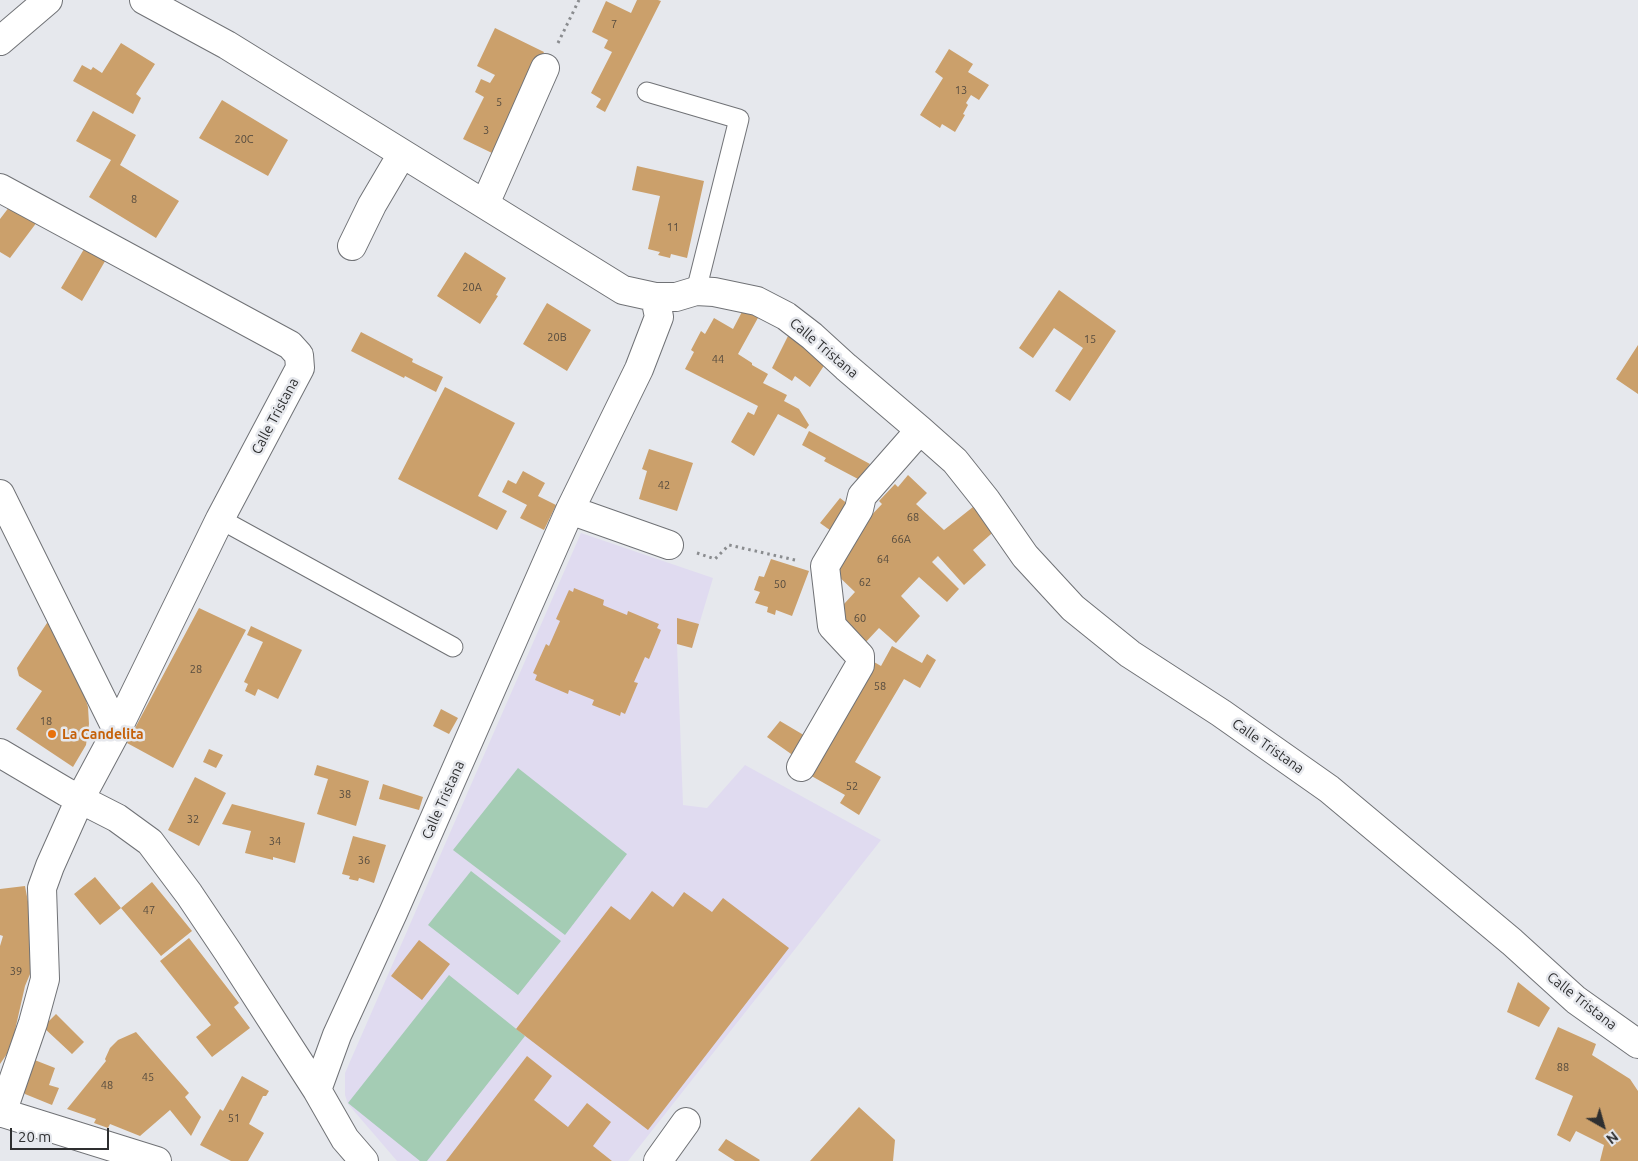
<!DOCTYPE html>
<html>
<head>
<meta charset="utf-8">
<style>
	body { margin:0 }
	#map { position:relative; width:1638px; height:1161px; overflow:hidden; background:#e6e8ed; font-family:Ubuntu,sans-serif }
	canvas { display:block }
	.north { position:absolute; left:1578px; top:1101px; width:50px; height:50px; -webkit-text-stroke:4px #e6e8ed; paint-order:stroke; rotate:142deg; font-size:14px; font-weight:700; line-height:20px; text-align:center; color:#2e2f30 }
	.north::after { content:''; display:block; margin:auto; width:18px; height:22px; background:#2e2f30; clip-path:polygon(50% 0,100% 100%,50% 72%,0 100%) }
	.scale { position:absolute; left:10px; top:1128px; width:99px; height:22px; box-sizing:border-box; border:2px solid #2e2f30; border-top:0; padding-left:6px; font-size:15px; line-height:18px; white-space:nowrap; color:#2e2f30; -webkit-text-stroke:4px #e6e8ed; paint-order:stroke }
</style>
</head>
<body>
<div id="map">
<canvas width="1638" height="1161"></canvas>
<div class="north">N</div>
<div class="scale">20 m</div>
</div>
<script>
const c = document.querySelector('canvas').getContext('2d');
c.lineJoin = 'round';
function fill(path, color) {
  c.fillStyle = color;
  c.fill(path, 'evenodd');
}
function poly(rows) {
  const path = new Path2D();
  for (const r of rows) {
    path.moveTo(r[0], r[1]);
    for (let i = 2; i < r.length; i += 2) path.lineTo(r[i], r[i + 1]);
  }
  return path;
}
function stroke(path, color, width, dash) {
  c.strokeStyle = color;
  c.lineWidth = width;
  c.lineCap = dash ? 'butt' : 'round';
  c.setLineDash(dash || []);
  c.stroke(path);
}
function label(font, color, halo, rows, align = 'center') {
  c.font = font + ' Ubuntu,sans-serif';
  c.lineWidth = 5;
  c.setLineDash([]);
  c.textBaseline = 'middle';
  c.strokeStyle = halo;
  c.fillStyle = color;
  for (const [text, x, y, turn = 0] of rows) {
    c.save();
    c.translate(x, y);
    c.rotate((+turn || 0) * Math.PI / 180);
    c.textAlign = isNaN(turn) ? turn : align;
    if (halo) c.strokeText(text, 0, 0);
    c.fillText(text, 0, 0);
    c.restore();
  }
}
const education = poly([
	[581,533,713,578,692,648,677,644,683,805,707,808,745,765,881,840,628,1161,397,1161,348,1104,345,1095,345,1073]
]);
const green = poly([
	[518,768,627,854,565,935,453,850],
	[471,871,561,941,518,995,428,925],
	[449,975,525,1036,427,1161,420,1161,348,1103]
]);
const building = poly([
	[637,0,658,0,661,1,605,112,596,107,601,99,591,93,612,52,604,48,608,40,592,32,606,1,631,13],
	[495,28,544,52,526,90,523,88,492,153,463,139,484,97,475,92,481,79,490,83,495,75,477,66],
	[121,43,155,64,136,94,141,98,133,114,73,81,82,65,91,70,93,67,102,73],
	[949,49,973,64,968,72,989,85,979,100,971,95,966,103,968,105,963,114,965,115,955,132,942,124,940,128,920,115,943,78,935,72],
	[222,100,288,140,268,176,199,138],
	[93,111,136,135,120,165,179,201,156,238,89,197,111,160,76,141],
	[637,166,704,181,687,258,671,254,670,258,658,255,660,252,648,249,660,196,632,190],
	[13,202,40,218,10,258,0,252,0,219],
	[87,244,108,256,82,301,61,288],
	[465,252,506,278,496,295,498,296,480,324,437,296],
	[1059,290,1116,331,1070,401,1055,391,1083,348,1054,328,1033,358,1019,348],
	[547,303,591,330,567,371,523,344],
	[744,308,759,316,738,354,752,363,752,365,768,374,763,383,787,395,784,401,799,409,809,425,806,429,778,414,754,456,731,442,748,412,754,415,758,406,685,369,694,352,691,350,701,331,705,334,714,318,733,329],
	[361,332,413,359,412,362,443,377,436,392,405,376,404,378,351,351],
	[789,334,827,361,810,387,795,376,792,381,772,368],
	[1638,345,1638,394,1616,379],
	[445,387,515,423,478,496,507,511,497,530,398,479],
	[809,431,870,464,858,479,824,461,826,458,802,445],
	[649,449,693,463,677,511,639,499,647,471,642,469],
	[523,471,545,483,538,496,556,505,544,530,520,518,527,505,502,492,508,480,516,484],
	[908,475,927,493,916,504,944,530,978,503,999,527,973,550,986,565,964,585,938,556,932,562,959,589,947,602,919,577,901,596,920,616,896,643,879,628,864,644,834,615,855,592,834,572,865,522,882,504,879,501,895,484,898,487],
	[840,498,852,507,834,533,820,523],
	[771,559,809,571,792,616,776,610,775,615,767,612,768,607,755,603,760,592,754,590,759,576,764,577],
	[574,588,604,600,603,605,605,606,627,615,628,611,659,624,657,628,661,630,649,659,645,657,634,682,638,683,625,714,621,712,620,716,592,705,594,700,569,690,568,694,535,680,537,675,533,673,546,644,549,646,560,621,556,619,569,590,573,592],
	[199,608,246,630,173,768,127,743],
	[677,618,699,624,692,648,677,644],
	[49,620,85,697,88,707,89,724,86,745,73,767,16,729,42,691,19,676,17,668],
	[251,626,302,650,278,699,258,689,255,696,245,691,248,684,244,682,263,642,247,635],
	[892,646,922,663,927,654,936,660,920,688,904,679,855,762,881,777,859,815,840,803,845,795,808,774,874,662,881,666],
	[441,709,458,718,449,734,433,726],
	[780,721,807,737,794,756,767,737],
	[209,749,223,755,216,768,203,762],
	[317,765,369,781,356,826,317,814,328,779,314,775],
	[195,777,226,793,199,846,168,830],
	[383,784,423,797,419,810,379,799],
	[232,804,305,823,295,863,273,857,273,860,245,853,251,831,222,824],
	[353,836,386,845,374,883,359,878,358,881,349,879,350,876,342,874],
	[95,877,121,908,100,925,74,894],
	[152,882,192,931,161,956,121,908],
	[25,886,38,955,25,986,11,1048,0,1064,0,946,3,936,0,935,0,889],
	[652,891,673,907,684,892,712,912,723,898,789,948,648,1130,516,1029,611,906,630,920],
	[189,938,239,1003,234,1007,250,1028,212,1057,196,1037,211,1025,160,961],
	[419,940,450,964,422,1000,391,976],
	[1518,982,1550,1008,1539,1027,1507,1012],
	[56,1014,84,1042,72,1054,43,1027],
	[1558,1027,1596,1044,1592,1055,1630,1079,1638,1091,1638,1161,1600,1161,1604,1145,1576,1131,1570,1142,1557,1135,1573,1096,1535,1079],
	[136,1032,189,1093,185,1097,201,1117,191,1136,170,1110,140,1136,110,1124,108,1128,94,1123,96,1119,67,1109,106,1061,105,1059,110,1048,118,1040],
	[527,1056,552,1076,534,1100,568,1127,587,1103,611,1122,593,1146,612,1161,446,1161],
	[32,1059,55,1068,49,1085,59,1088,52,1105,25,1094,22,1088],
	[242,1076,269,1091,266,1096,263,1096,249,1124,264,1133,248,1161,231,1161,200,1145,220,1109,223,1111],
	[859,1107,895,1140,893,1161,810,1161],
	[726,1139,760,1160,759,1161,735,1161,718,1150]
]);
const path = poly([
	[558,43,579,0],
	[697,553,715,559,729,545,795,560]
]);
const lane = poly([
	[647,92,739,119,696,291],
	[220,519,453,647]
]);
const street = poly([
	[144,0,227,45,623,290,655,297,676,297,696,291,714,292,757,301,786,316,812,336,846,367,920,430,955,461,986,500,1025,556,1073,608,1130,654,1221,713,1329,789,1512,942,1576,1000,1638,1044],
	[0,41,48,0],
	[0,188,290,345,299,355,300,368,220,519,117,730,80,799,50,866,42,888,45,979,33,1023,2,1113],
	[485,204,545,68],
	[352,246,372,205,402,154],
	[0,494,117,730],
	[570,510,669,545],
	[0,753,66,792,117,818,150,842,189,894,228,952,317,1090,345,1139,364,1161],
	[801,767,860,665,860,656,832,626,825,566,859,509,862,496,920,430],
	[317,1090,337,1035,393,913,570,510,639,369,659,317,655,297],
	[0,1112,157,1161],
	[658,1161,686,1122]
]);
const markers = [
	[52,734,5,"#e8710a"]
];
const numberNames = [
	["7",614,24],
	["13",961,90],
	["5",499,102],
	["3",486,130],
	["20C",244,139],
	["8",134,199],
	["11",673,227],
	["20A",472,287],
	["20B",557,337],
	["15",1090,339],
	["44",718,359],
	["42",664,485],
	["68",913,517],
	["66A",901,539],
	["64",883,559],
	["62",865,582],
	["50",780,584],
	["60",860,618],
	["28",196,669],
	["58",880,686],
	["18",46,721],
	["52",852,786],
	["38",345,794],
	["32",193,819],
	["34",275,841],
	["36",364,860],
	["47",149,910],
	["39",16,971],
	["88",1563,1067],
	["45",148,1077],
	["48",107,1085],
	["51",234,1118]
];
const streetNames = [
	["Calle Tristana",824,348,40],
	["Calle Tristana",275,416,-62],
	["Calle Tristana",1268,746,35],
	["Calle Tristana",443,800,-66],
	["Calle Tristana",1582,1001,38]
];
const foodNames = [
	["La Candelita",62,734]
];
fill(education, '#e0dbf0');
fill(green, '#a4ccb4');
fill(building, '#cba06b');
stroke(lane, '#707276', 21);
stroke(street, '#707276', 30);
stroke(path, '#8a8c8f', 3, [2.5, 4]);
stroke(lane, '#fff', 19);
stroke(street, '#fff', 28);
for (const [x, y, r, color] of markers) {
  const dot = new Path2D();
  dot.arc(x, y, r, 0, 2 * Math.PI);
  c.fillStyle = color;
  c.fill(dot);
  stroke(dot, '#e6e8ed', 2);
}
label('11px', '#554b3f', null, numberNames);
label('14px', '#2e2f30', '#e6e8ed', streetNames);
label('bold 14px', '#c56008', '#e6e8ed', foodNames, 'left');
</script>
</body>
</html>
